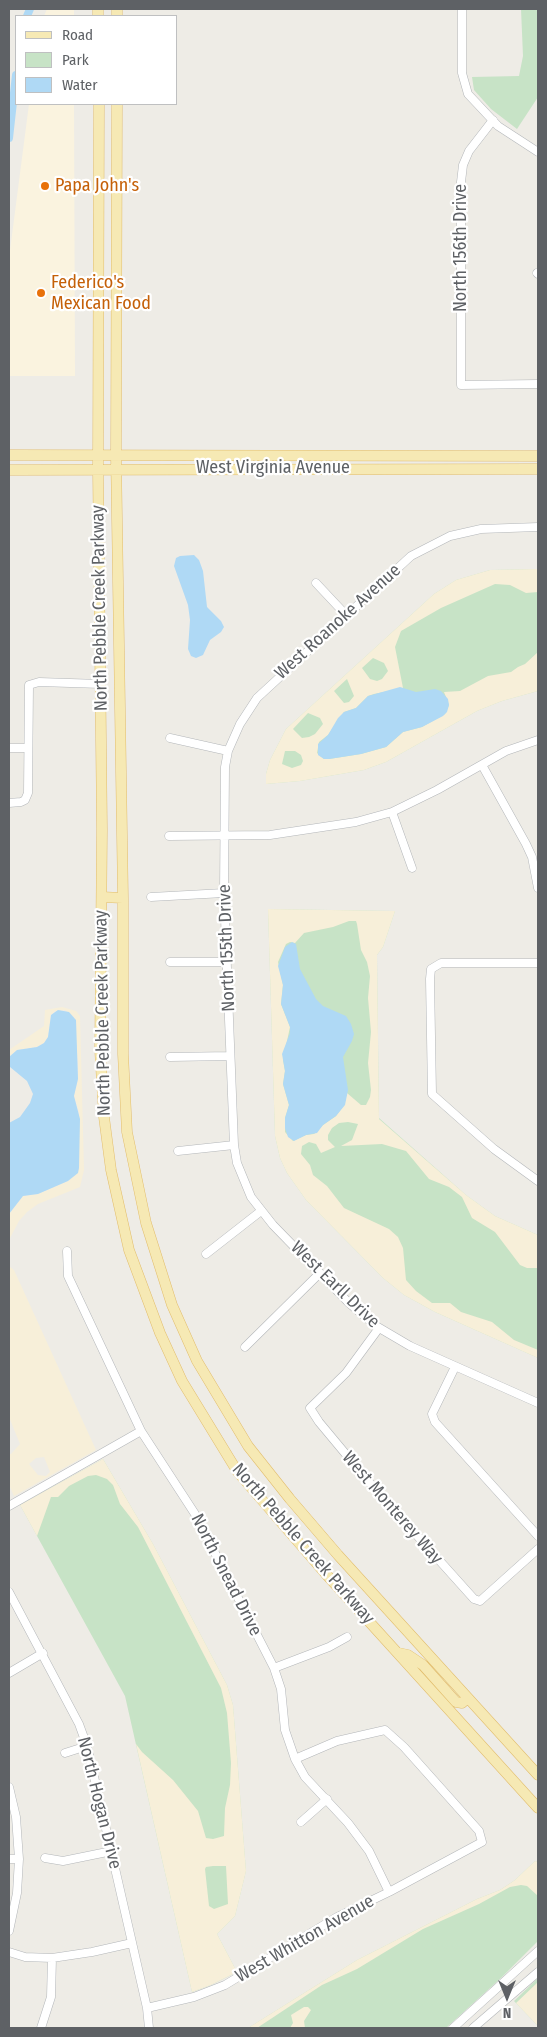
<!DOCTYPE html>
<html>
<head>
<meta charset="utf-8">
<style>
	body { margin:0 }
	#map { position:relative; width:547px; height:2037px; overflow:hidden; background:#eeece6; font-family:"Fira Sans Condensed",sans-serif }
	canvas { display:block }
	.frame { position:absolute; inset:0; border:10px solid #5e6165; pointer-events:none }
	.legend { position:absolute; left:15px; top:15px; width:162px; height:90px; box-sizing:border-box; background:#fff; border:1px solid #bfc0c1; margin:0; padding:6px 9px; list-style:none; font-size:15px; color:#5e6165 }
	.legend li { display:flex; align-items:center; gap:10px; height:25px }
	.legend b { width:25px; border:1px solid #bfc0c1 }
	.north { position:absolute; left:482px; top:1972px; width:50px; height:50px; -webkit-text-stroke:4px #fff; paint-order:stroke; rotate:180deg; font-size:14px; font-weight:700; line-height:20px; text-align:center; color:#5e6165 }
	.north::after { content:''; display:block; margin:auto; width:18px; height:22px; background:#5e6165; clip-path:polygon(50% 0,100% 100%,50% 72%,0 100%) }
</style>
</head>
<body>
<div id="map">
<canvas width="547" height="2037"></canvas>
<div class="frame"></div>
<ul class="legend">
<li><b style="height:6px;background:#f6e9b4"></b>Road</li>
<li><b style="height:14px;background:#c7e3c6"></b>Park</li>
<li><b style="height:14px;background:#afd9f5"></b>Water</li>
</ul>
<div class="north">N</div>
</div>
<script>
const c = document.querySelector('canvas').getContext('2d');
c.lineJoin = 'round';
function fill(path, color) {
  c.fillStyle = color;
  c.fill(path, 'evenodd');
}
function poly(rows) {
  const path = new Path2D();
  for (const r of rows) {
    path.moveTo(r[0], r[1]);
    for (let i = 2; i < r.length; i += 2) path.lineTo(r[i], r[i + 1]);
  }
  return path;
}
function stroke(path, color, width, dash) {
  c.strokeStyle = color;
  c.lineWidth = width;
  c.lineCap = dash ? 'butt' : 'round';
  c.setLineDash(dash || []);
  c.stroke(path);
}
function label(font, color, halo, rows, align = 'center') {
  c.font = font + ' "Fira Sans Condensed",sans-serif';
  c.lineWidth = 4.5;
  c.setLineDash([]);
  c.textBaseline = 'middle';
  c.strokeStyle = halo;
  c.fillStyle = color;
  for (const [text, x, y, turn = 0] of rows) {
    c.save();
    c.translate(x, y);
    c.rotate((+turn || 0) * Math.PI / 180);
    c.textAlign = isNaN(turn) ? turn : align;
    if (halo) c.strokeText(text, 0, 0);
    c.fillText(text, 0, 0);
    c.restore();
  }
}
const commercial = poly([
	[47,9,74,9,74,16,44,16],
	[29,104,74,104,75,376,9,376,9,258]
]);
const green = poly([
	[521,9,538,9,538,97,517,129,491,109,474,90,472,77,519,76,523,56],
	[538,569,538,691,502,701,477,711,386,762,364,770,300,781,266,784,266,774,270,760,286,729,434,594,456,580,490,570],
	[268,909,395,911,383,947,377,955,379,1118,466,1195,495,1216,538,1235,538,1358,435,1312,404,1295,383,1278,306,1200,287,1173,280,1158,275,1136],
	[103,1459,153,1544,227,1685,233,1705,246,1871,235,1916,217,1934,237,1972,211,1985,192,1992,125,1696,20,1505],
	[535,1861,538,1862,538,1941,501,1978,446,2028,248,2028,357,1960,477,1899,500,1890,515,1880],
	[538,1978,538,2026,514,2001]
]);
const sand = poly([
	[538,569,538,592,526,593,510,585,495,584,441,608,401,631,395,647,403,688,374,694,368,696,356,708,344,712,328,735,319,742,317,753,324,759,329,759,361,754,386,747,403,732,422,727,445,714,449,705,444,692,460,691,488,676,511,672,518,667,525,664,538,652,538,691,502,701,477,711,386,762,364,770,300,781,266,784,266,774,270,760,286,729,434,594,456,580,490,570],
	[373,658,384,663,388,671,382,679,377,681,370,679,362,668],
	[347,679,354,696,349,702,344,703,334,691],
	[308,713,320,718,323,724,315,734,309,737,302,738,293,729],
	[285,751,295,751,301,755,303,761,301,765,292,768,282,764],
	[268,909,395,911,383,947,377,955,379,1119,466,1195,495,1216,538,1235,538,1268,527,1268,520,1265,495,1232,472,1218,462,1197,449,1187,429,1179,406,1151,382,1144,341,1146,352,1140,358,1124,348,1122,339,1123,332,1128,328,1135,328,1140,335,1147,321,1153,316,1144,309,1142,302,1146,301,1154,310,1165,313,1175,327,1186,344,1208,389,1229,398,1237,403,1248,406,1280,416,1291,432,1303,450,1303,461,1312,492,1322,514,1340,538,1350,538,1358,435,1312,404,1295,383,1278,306,1200,287,1173,280,1158,275,1136],
	[349,921,356,921,357,924,361,950,367,962,370,976,368,998,371,1032,368,1063,371,1090,370,1097,366,1105,361,1105,347,1093,344,1105,336,1116,323,1125,314,1134,306,1135,293,1141,285,1132,285,1118,289,1105,283,1084,285,1071,283,1060,290,1027,281,1004,283,985,278,962,286,944,290,942,295,943,304,933,333,927],
	[62,1007,76,1011,80,1016,84,1170,80,1187,38,1204,27,1212,19,1221,10,1238,9,1266,14,1270,96,1450,14,1496,9,1485,9,1454,11,1454,20,1444,9,1417,9,1214,23,1196,38,1194,68,1181,79,1168,79,1112,74,1096,78,1079,78,1064,74,1017,65,1010,55,1011,51,1015,48,1037,44,1043,37,1047,17,1050,9,1057,9,1050,44,1026,45,1010],
	[44,1457,50,1472,46,1476,38,1475,29,1464,36,1458],
	[103,1459,153,1544,227,1685,233,1705,246,1871,235,1916,217,1934,237,1972,211,1985,192,1992,136,1744,142,1752,173,1780,198,1811,206,1838,213,1839,224,1836,225,1808,230,1785,231,1763,227,1713,221,1688,138,1527,120,1504,113,1485,107,1479,96,1475,88,1476,69,1486,58,1497,51,1497,37,1536,20,1505],
	[213,1866,226,1866,228,1904,214,1909,209,1906,205,1869,206,1867],
	[535,1861,538,1862,538,1896,527,1886,521,1885,510,1887,479,1904,423,1929,357,1969,322,1985,257,2028,248,2028,357,1960,477,1899,500,1890,515,1880],
	[538,1982,538,2026,516,2003],
	[304,2007,308,2007,311,2010,304,2021,305,2028,290,2028,293,2023,291,2015]
]);
const water = poly([
	[194,555,199,560,203,571,207,607,221,621,224,627,221,632,210,640,203,655,196,658,191,656,188,649,190,620,188,605,174,566,176,558,180,556],
	[400,687,416,692,435,689,441,691,448,699,449,705,447,712,443,716,422,727,403,732,386,747,361,754,329,759,324,759,318,755,318,744,328,735,338,718,344,712,356,708,368,696],
	[292,942,296,944,300,969,316,999,323,1006,346,1016,351,1024,354,1034,352,1041,343,1057,348,1090,345,1105,336,1116,323,1125,317,1133,306,1135,294,1141,288,1137,285,1128,285,1118,289,1105,283,1084,285,1071,282,1054,290,1033,290,1027,281,1004,283,985,278,966,285,947],
	[58,1010,69,1012,76,1020,78,1079,74,1096,80,1119,79,1168,78,1173,68,1181,38,1194,23,1196,9,1214,9,1123,20,1117,30,1103,33,1094,27,1081,10,1067,9,1057,17,1050,37,1047,44,1043,48,1037,51,1015]
]);
const canal = poly([
	[27,16,30,9],
	[9,138,16,75]
]);
const minor = poly([
	[462,9,462,73,468,94,498,126,538,152],
	[493,120,469,151,463,165,461,182,461,385,538,384],
	[537,273,538,274],
	[538,527,481,529,450,536,411,556,257,698,240,724,228,751,225,767,224,893,234,1145,237,1163,251,1197,273,1225,349,1303,376,1326,410,1346,538,1403],
	[316,583,346,615],
	[170,738,228,751],
	[9,748,28,748],
	[482,765,526,844,532,857,538,888],
	[9,803,21,802,25,800,28,793,29,685,39,682,101,684],
	[392,812,412,868],
	[169,836,270,835,356,822,392,812,437,790,506,751,538,740],
	[151,897,224,893],
	[170,962,227,962],
	[538,963,441,963,431,969,430,979,432,1094,494,1149,538,1181],
	[170,1057,230,1056],
	[178,1151,234,1145],
	[67,1251,68,1276,141,1431,195,1514,274,1668,281,1689,285,1730,295,1759,305,1777,348,1823,369,1851,389,1892],
	[206,1254,261,1211],
	[379,1328,346,1373,310,1408,319,1422,369,1482,474,1599,480,1601,538,1549],
	[245,1347,320,1273],
	[455,1367,432,1414,435,1422,538,1536],
	[9,1506,141,1431],
	[9,1592,79,1724,87,1746,147,2008,149,2028],
	[274,1668,329,1647,347,1637],
	[9,1673,43,1653],
	[65,1753,87,1746],
	[9,1787,16,1817,19,1859,17,1893,9,1931],
	[301,1822,327,1799],
	[45,1858,63,1861,112,1851],
	[9,1859,19,1859],
	[9,1952,25,1957,52,1958,92,1952,132,1943],
	[147,2008,194,1997,225,1985,337,1917,389,1892,482,1842,479,1831,404,1747,385,1730,337,1741,295,1759],
	[41,2028,51,1997,52,1958],
	[453,2028,538,1951],
	[473,2028,538,1972]
]);
const major = poly([
	[98,9,98,16],
	[117,16,117,9],
	[99,104,98,470,102,830,100,1050,104,1117,111,1170,129,1250,160,1333,182,1381,237,1471,325,1573,538,1808],
	[117,104,116,455,123,898,123,1054,127,1132,146,1223,172,1305,197,1361,248,1446,290,1499,338,1555,538,1775],
	[9,455,538,456],
	[9,470,538,469],
	[102,897,123,898],
	[399,1653,408,1655,423,1665,456,1702,462,1703,468,1698]
]);
const markers = [
	[45,186,5,"#e8710a"],
	[41,293,5,"#e8710a"]
];
const foodNames = [
	["Papa John's",55,186],
	["Federico's",51,283],
	["Mexican Food",51,304]
];
const streetNames = [
	["North 156th Drive",461,248,-90],
	["West Virginia Avenue",273,468],
	["North Pebble Creek Parkway",100,608,-91],
	["West Roanoke Avenue",338,622,-42],
	["North 155th Drive",227,948,-92],
	["North Pebble Creek Parkway",103,1013,-91],
	["West Earll Drive",335,1285,44],
	["West Monterey Way",392,1508,49],
	["North Pebble Creek Parkway",303,1544,49],
	["North Snead Drive",226,1575,63],
	["North Hogan Drive",99,1803,76],
	["West Whitton Avenue",305,1939,-30]
];
fill(commercial, '#faf3df');
fill(green, '#c7e3c6');
fill(sand, '#f7efd9');
fill(water, '#afd9f5');
stroke(canal, '#afd9f5', 8);
stroke(minor, '#b3b6b9', 9);
stroke(major, '#e2bd6c', 11);
stroke(minor, '#fff', 8);
stroke(major, '#f6e9b4', 10);
for (const [x, y, r, color] of markers) {
  const dot = new Path2D();
  dot.arc(x, y, r, 0, 2 * Math.PI);
  c.fillStyle = color;
  c.fill(dot);
  stroke(dot, '#fff', 2);
}
label('18px', '#c56008', '#fff', foodNames, 'left');
label('18px', '#5e6165', '#fff', streetNames);
</script>
</body>
</html>
